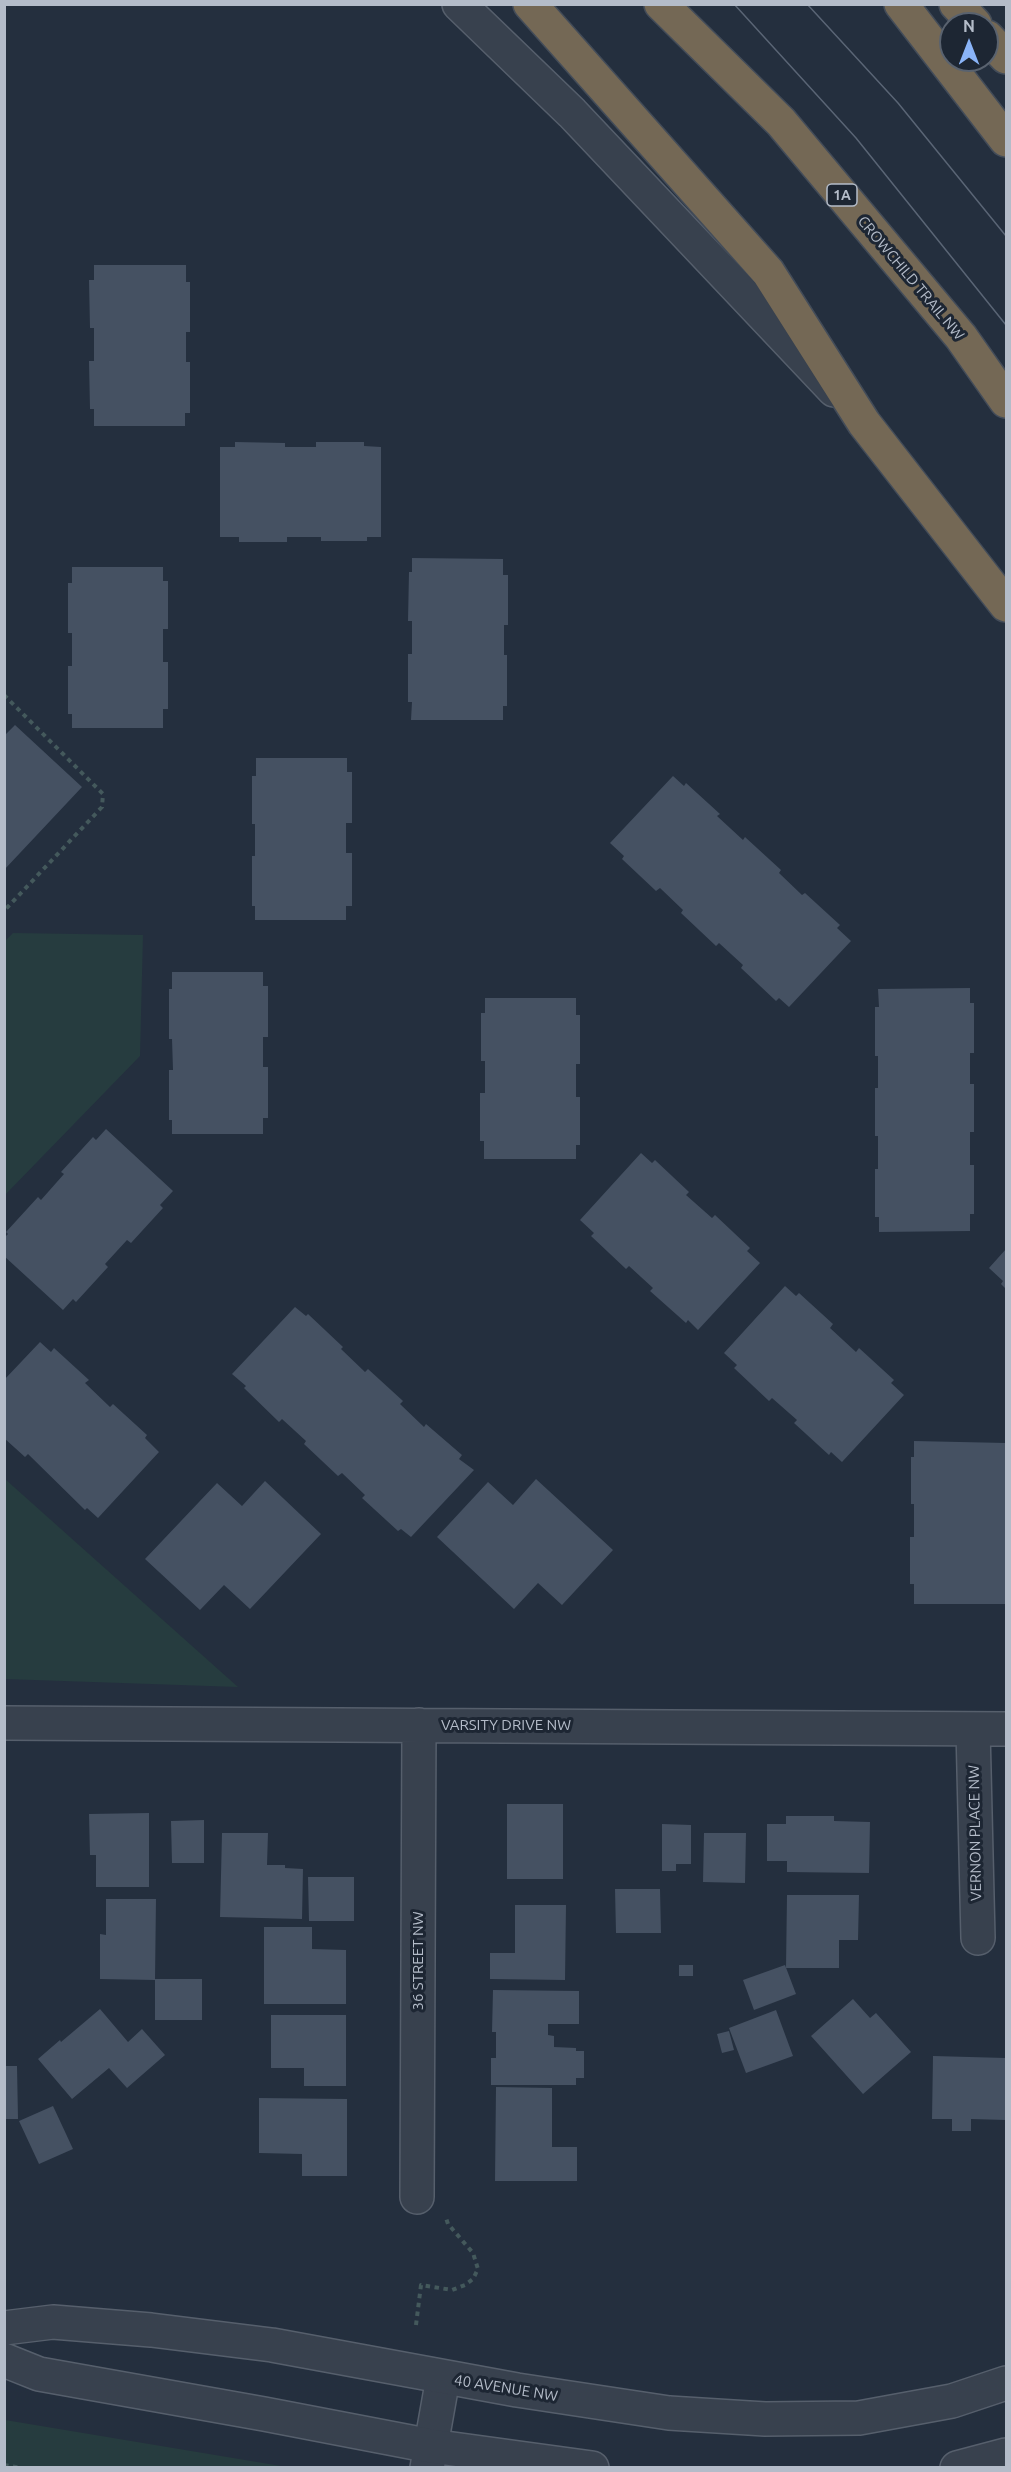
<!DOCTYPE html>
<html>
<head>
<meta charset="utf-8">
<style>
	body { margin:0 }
	#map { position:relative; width:1011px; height:2472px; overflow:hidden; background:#242f3e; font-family:Ubuntu,sans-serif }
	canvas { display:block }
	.frame { position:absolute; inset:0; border:6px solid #b4bcc9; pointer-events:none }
	.north { position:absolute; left:939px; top:12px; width:60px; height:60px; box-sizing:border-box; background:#1d2633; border:2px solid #59626f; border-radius:50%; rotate:0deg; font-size:16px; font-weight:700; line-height:24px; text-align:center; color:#b4bcc9 }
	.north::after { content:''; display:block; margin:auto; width:21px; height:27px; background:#8ab4f8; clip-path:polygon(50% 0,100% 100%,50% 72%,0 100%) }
</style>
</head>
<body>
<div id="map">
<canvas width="1011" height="2472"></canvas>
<div class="frame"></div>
<div class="north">N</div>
</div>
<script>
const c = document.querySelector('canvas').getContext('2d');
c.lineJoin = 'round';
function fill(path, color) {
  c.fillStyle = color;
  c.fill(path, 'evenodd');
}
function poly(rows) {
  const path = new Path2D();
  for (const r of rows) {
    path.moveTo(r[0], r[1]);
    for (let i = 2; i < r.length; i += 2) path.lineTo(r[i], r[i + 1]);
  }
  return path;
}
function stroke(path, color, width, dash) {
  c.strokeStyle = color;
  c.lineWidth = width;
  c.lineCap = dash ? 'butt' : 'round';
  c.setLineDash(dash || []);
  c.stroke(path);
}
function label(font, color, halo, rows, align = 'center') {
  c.font = font + ' Ubuntu,sans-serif';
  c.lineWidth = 6;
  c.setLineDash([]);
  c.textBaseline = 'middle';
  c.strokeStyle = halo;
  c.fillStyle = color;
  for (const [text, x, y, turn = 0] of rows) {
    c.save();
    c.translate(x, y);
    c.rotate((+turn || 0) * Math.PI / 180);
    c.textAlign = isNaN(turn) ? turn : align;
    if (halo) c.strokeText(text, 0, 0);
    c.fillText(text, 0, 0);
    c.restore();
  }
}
const green = poly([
	[13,933,143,935,140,1056,5,1195,4,942],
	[4,1479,5,1479,238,1687,5,1679],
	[4,2420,5,2420,287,2467,5,2467]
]);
const building = poly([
	[94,265,186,265,186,282,190,282,190,332,186,332,186,362,190,362,190,413,185,413,185,426,94,426,94,409,90,409,89,361,94,361,94,328,90,328,89,280,94,280],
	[235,442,285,443,285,447,316,447,316,442,364,442,364,446,381,447,381,537,367,537,367,541,321,541,321,537,287,537,287,542,239,542,239,537,220,537,220,447,235,447],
	[412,558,503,559,503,575,508,575,508,625,504,625,504,655,507,655,507,706,503,706,503,720,411,720,412,702,408,702,408,654,412,654,412,621,408,621,409,572,412,572],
	[72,567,163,567,163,581,168,581,168,629,163,629,163,662,168,662,168,709,163,709,163,728,72,728,72,714,68,714,68,666,72,666,72,633,68,633,68,583,72,583],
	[15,725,82,787,4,870,4,736],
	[256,758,347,758,347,772,352,772,352,823,346,823,346,853,352,853,352,906,346,906,346,920,255,920,255,906,252,906,252,856,255,856,255,824,252,824,252,776,256,776],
	[673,776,684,786,686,783,720,814,717,816,743,840,745,837,781,870,779,873,802,895,805,893,840,925,837,928,851,941,789,1007,779,998,776,1001,741,968,743,965,719,943,716,946,681,913,683,910,660,888,656,891,622,859,624,856,610,843],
	[172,972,263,972,263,986,268,986,268,1037,263,1037,263,1067,268,1067,268,1118,263,1118,263,1134,172,1134,172,1120,169,1120,169,1070,173,1070,172,1039,169,1039,169,989,172,989],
	[970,988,970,1003,974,1003,974,1053,970,1053,970,1084,974,1084,974,1132,970,1132,970,1165,974,1165,974,1214,970,1214,970,1231,879,1232,879,1217,875,1217,875,1169,878,1169,878,1136,875,1136,875,1088,878,1088,878,1056,875,1056,875,1007,879,1007,878,989],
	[485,998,576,998,576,1015,580,1015,580,1064,576,1064,576,1097,580,1097,580,1145,576,1145,576,1159,484,1159,484,1141,480,1141,480,1093,485,1093,485,1061,481,1061,481,1013,485,1013],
	[106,1129,173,1191,160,1205,163,1208,131,1243,127,1240,105,1264,108,1267,76,1302,73,1299,63,1310,4,1256,4,1238,8,1234,6,1232,38,1197,41,1200,64,1174,61,1172,93,1137,96,1140],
	[641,1153,652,1163,655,1160,689,1192,686,1195,712,1218,715,1215,750,1248,747,1251,760,1263,698,1330,688,1320,686,1323,650,1291,653,1288,629,1266,626,1269,591,1236,594,1233,580,1220],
	[1006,1249,1006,1289,1001,1284,1003,1281,989,1268],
	[785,1286,796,1296,799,1293,833,1324,830,1328,856,1352,859,1348,894,1380,891,1383,904,1395,842,1462,831,1452,829,1455,794,1423,797,1420,772,1398,769,1401,734,1368,737,1365,724,1353],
	[295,1307,306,1316,308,1314,343,1347,341,1349,365,1372,368,1369,403,1401,400,1404,424,1427,426,1424,462,1455,459,1459,474,1470,411,1537,401,1529,398,1531,362,1498,365,1495,342,1473,338,1476,304,1444,306,1441,282,1419,279,1422,244,1388,246,1386,232,1374],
	[40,1342,51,1352,54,1348,89,1380,85,1383,110,1407,113,1404,147,1435,145,1438,159,1452,98,1518,87,1508,85,1510,28,1454,25,1457,4,1438,4,1380],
	[914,1441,1006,1443,1005,1604,914,1604,914,1584,910,1584,910,1537,914,1537,914,1504,911,1504,911,1457,914,1457],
	[536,1479,613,1550,562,1605,538,1583,514,1609,437,1537,488,1482,513,1505],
	[265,1481,321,1534,250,1609,224,1585,200,1610,145,1559,217,1483,242,1506],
	[507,1804,563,1804,563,1879,507,1879],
	[149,1813,149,1887,96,1887,96,1855,90,1855,89,1814],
	[786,1816,834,1816,834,1821,870,1822,869,1873,787,1872,787,1861,767,1861,767,1824,786,1824],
	[204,1820,204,1863,172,1863,171,1821],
	[662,1824,691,1825,691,1864,676,1864,676,1871,662,1871],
	[222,1833,268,1833,267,1865,285,1865,285,1868,303,1869,302,1919,220,1917],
	[704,1833,746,1833,745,1883,703,1882],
	[308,1877,354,1877,354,1921,309,1921],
	[615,1889,660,1889,661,1933,616,1933],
	[787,1895,859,1895,858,1940,839,1940,839,1968,786,1968],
	[106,1899,156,1899,155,1980,100,1979,100,1934,106,1935],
	[515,1905,566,1905,565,1980,490,1979,490,1953,515,1953],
	[264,1927,312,1927,312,1949,346,1950,346,2004,264,2004],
	[679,1965,693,1965,693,1976,679,1976],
	[785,1965,796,1994,754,2010,743,1980],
	[155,1979,202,1979,202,2020,155,2020],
	[493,1990,579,1991,579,2024,548,2024,548,2035,554,2036,554,2047,576,2048,576,2051,584,2051,584,2078,576,2078,576,2085,491,2085,491,2058,496,2058,496,2032,492,2032],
	[853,1999,870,2018,876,2013,911,2052,863,2094,811,2036],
	[100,2009,128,2042,142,2029,165,2055,127,2088,109,2068,72,2099,38,2059,60,2040,61,2042],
	[776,2010,793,2056,746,2073,729,2028],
	[271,2015,346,2015,346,2086,304,2086,304,2068,271,2068],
	[729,2031,734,2050,722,2053,717,2034],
	[933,2056,1006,2058,1006,2120,971,2119,971,2131,952,2131,952,2119,932,2119],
	[4,2066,17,2066,18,2119,4,2119],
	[496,2087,552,2088,552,2147,577,2147,577,2181,495,2181],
	[259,2098,347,2099,347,2176,302,2176,302,2154,259,2153],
	[53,2106,73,2149,39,2164,19,2121]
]);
const path = poly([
	[4,695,103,794,102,807,4,911],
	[416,2325,421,2285,452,2290,465,2285,473,2279,478,2269,473,2253,448,2224,446,2218],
	[4,2465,22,2468]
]);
const minor = poly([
	[4,1723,1006,1729],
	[973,1729,978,1938],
	[417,2197,419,1725],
	[427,2468,443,2378]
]);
const tertiary = poly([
	[459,4,572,113,834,390],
	[4,2328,53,2322,151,2330,272,2345,517,2390,669,2413,765,2419,859,2418,952,2401,1006,2383],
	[4,2360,39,2374,264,2414,431,2446,592,2468],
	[957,2468,1006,2455]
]);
const motorway = poly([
	[530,4,768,272,864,423,1006,605],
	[661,4,781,122,961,337,1006,401],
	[901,4,1006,140],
	[956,4,975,24],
	[987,37,1006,57]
]);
const tram = poly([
	[734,4,856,138,1006,325],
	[807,4,898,103,1006,236]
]);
const shields = [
	[842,195,30]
];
const shieldNames = [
	["1A",842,195]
];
const streetNames = [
	["CROWCHILD TRAIL NW",911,278,50],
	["VARSITY DRIVE NW",506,1725],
	["VERNON PLACE NW",975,1833,-91],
	["36 STREET NW",418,1961,-90],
	["40 AVENUE NW",506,2388,9]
];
fill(green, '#263c3f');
fill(building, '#455162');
stroke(minor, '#565f6c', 36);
stroke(tertiary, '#565f6c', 36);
stroke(motorway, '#434c59', 36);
stroke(path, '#44595c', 4, [4.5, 4.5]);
stroke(minor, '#38414e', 33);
stroke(tertiary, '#38414e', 33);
stroke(motorway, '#746855', 33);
stroke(tram, '#5a6575', 1.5);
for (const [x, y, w] of shields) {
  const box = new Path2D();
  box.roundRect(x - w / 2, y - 11, w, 22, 4.5);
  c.fillStyle = '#1d2633';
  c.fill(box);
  stroke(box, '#b4bcc9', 1.5);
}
label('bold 14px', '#b4bcc9', null, shieldNames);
label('15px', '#b4bcc9', '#1d2633', streetNames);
</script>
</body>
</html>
